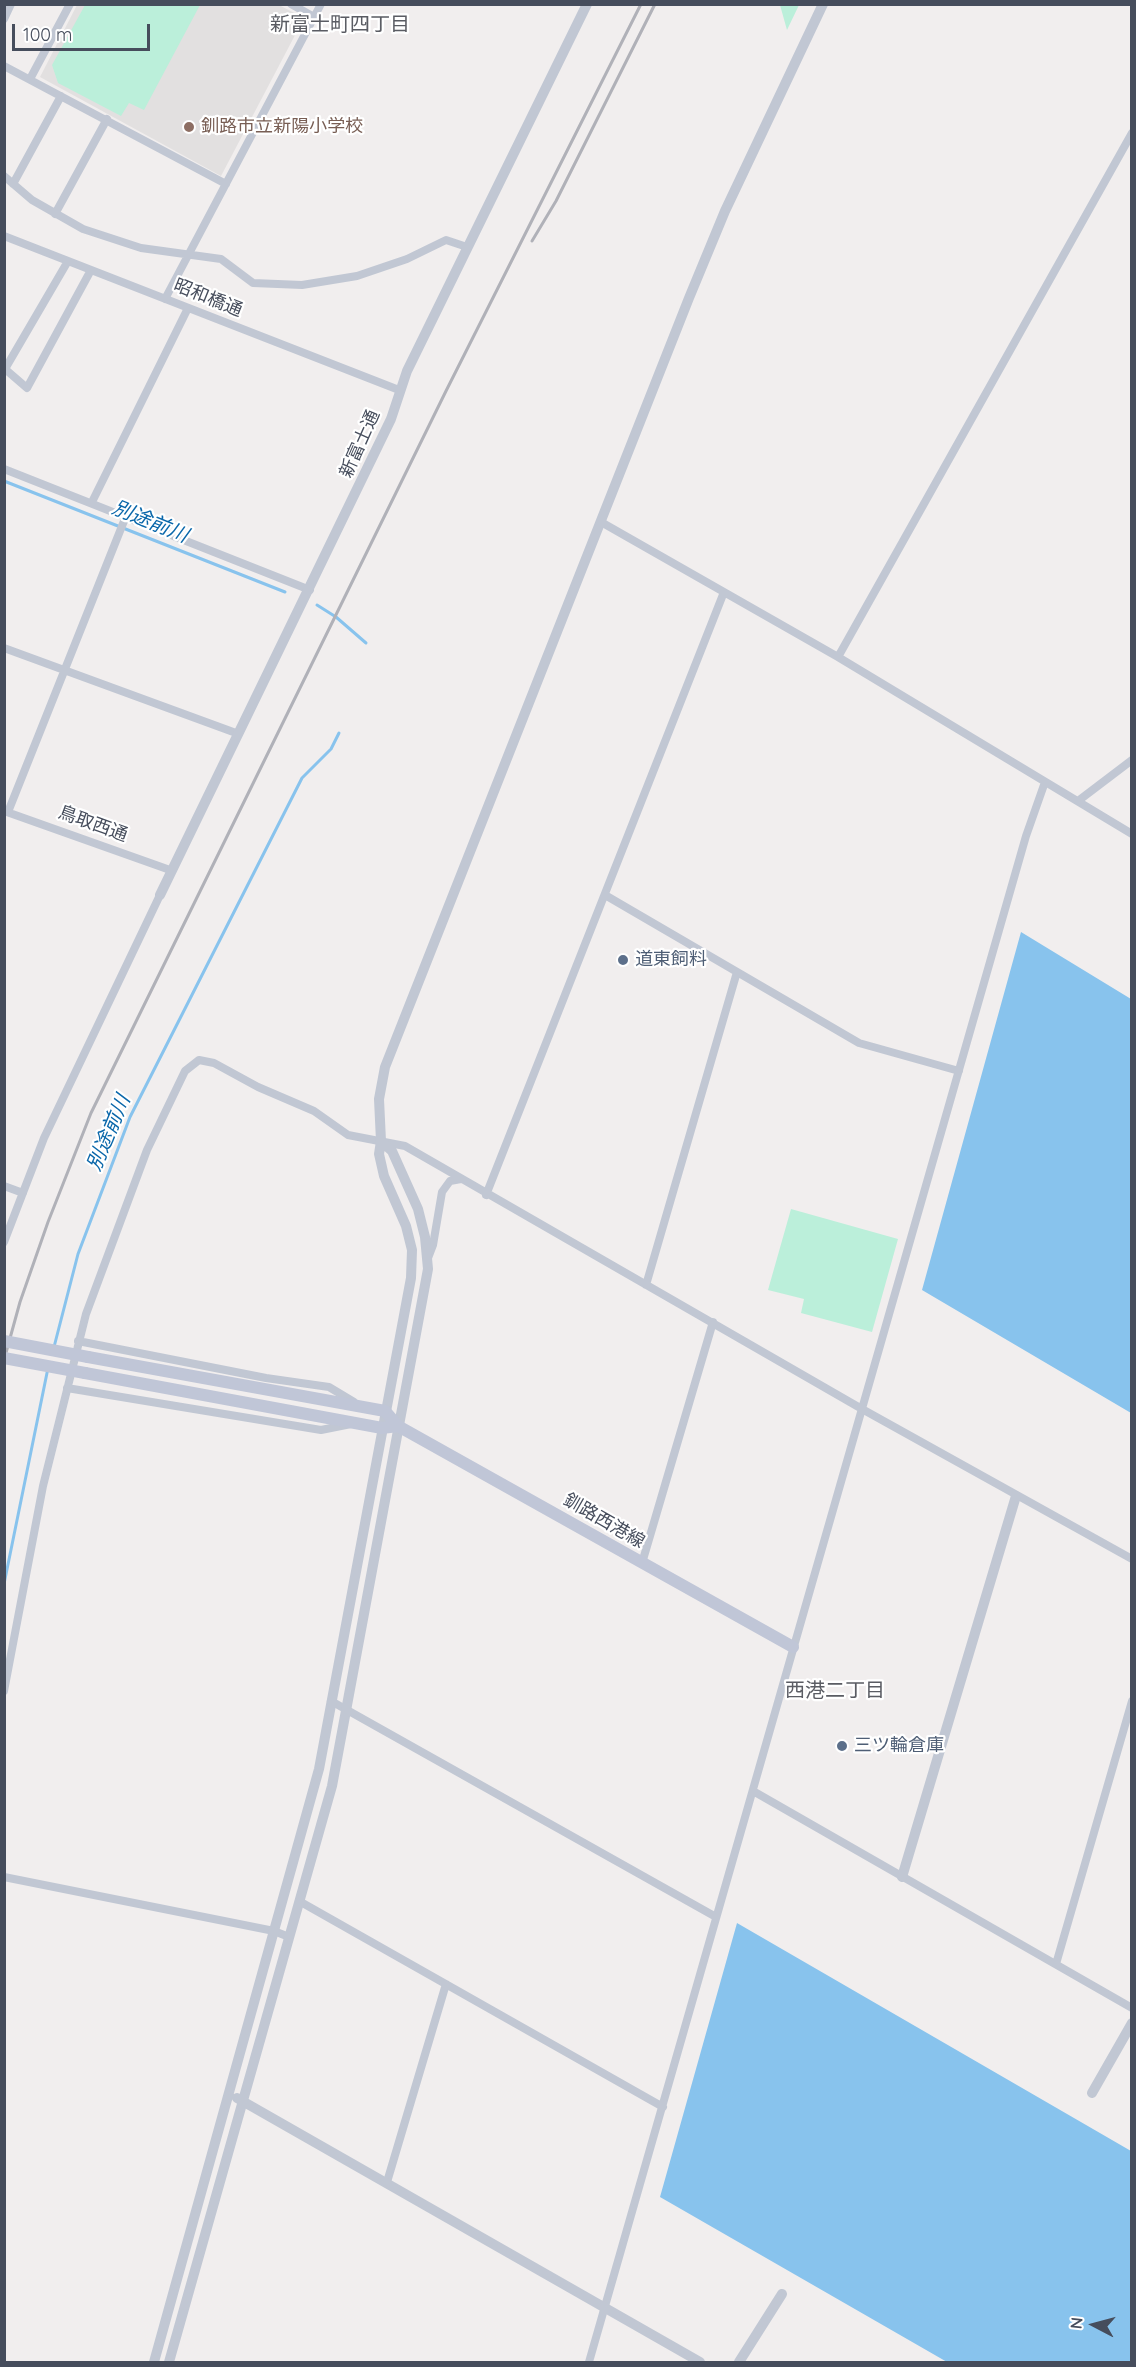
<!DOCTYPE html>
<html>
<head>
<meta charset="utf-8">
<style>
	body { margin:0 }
	#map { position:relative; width:1136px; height:2367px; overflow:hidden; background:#f1eeee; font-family:Quicksand,sans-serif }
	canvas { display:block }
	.frame { position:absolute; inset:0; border:6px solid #464d5c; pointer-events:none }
	.north { position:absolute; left:1064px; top:2295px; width:60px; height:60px; -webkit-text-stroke:4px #fff; paint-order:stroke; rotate:276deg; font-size:16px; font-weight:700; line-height:24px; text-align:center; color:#464d5c }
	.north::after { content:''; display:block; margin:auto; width:21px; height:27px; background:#464d5c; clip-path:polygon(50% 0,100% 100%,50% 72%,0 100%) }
	.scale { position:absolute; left:12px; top:24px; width:138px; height:27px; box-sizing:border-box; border:3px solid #464d5c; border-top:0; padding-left:8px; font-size:18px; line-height:21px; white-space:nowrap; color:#464d5c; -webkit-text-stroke:4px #fff; paint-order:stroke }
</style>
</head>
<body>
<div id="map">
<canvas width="1136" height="2367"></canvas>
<div class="frame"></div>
<div class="north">N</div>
<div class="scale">100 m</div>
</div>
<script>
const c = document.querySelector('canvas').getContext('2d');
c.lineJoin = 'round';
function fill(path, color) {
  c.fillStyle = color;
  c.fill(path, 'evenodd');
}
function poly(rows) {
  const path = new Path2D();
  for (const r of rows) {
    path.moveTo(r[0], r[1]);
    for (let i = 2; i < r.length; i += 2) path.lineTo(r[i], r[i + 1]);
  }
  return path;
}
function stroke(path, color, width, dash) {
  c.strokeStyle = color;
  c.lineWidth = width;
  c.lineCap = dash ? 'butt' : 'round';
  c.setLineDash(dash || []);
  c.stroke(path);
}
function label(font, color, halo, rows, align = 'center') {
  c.font = font + ' Quicksand,"Noto Sans JP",sans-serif';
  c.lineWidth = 4.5;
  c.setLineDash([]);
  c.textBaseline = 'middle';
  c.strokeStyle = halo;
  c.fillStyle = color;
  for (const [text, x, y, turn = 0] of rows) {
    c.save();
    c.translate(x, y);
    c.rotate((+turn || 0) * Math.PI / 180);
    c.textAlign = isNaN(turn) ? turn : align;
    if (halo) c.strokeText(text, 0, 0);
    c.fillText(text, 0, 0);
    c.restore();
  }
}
const education = poly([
	[77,5,279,5,304,18,221,176,40,77]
]);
const green = poly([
	[85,5,200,5,144,110,129,103,121,116,58,83,52,65],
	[780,5,799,5,787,30],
	[791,1209,898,1239,872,1332,801,1313,804,1299,768,1290]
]);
const water = poly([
	[1021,932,1131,999,1131,1413,922,1290],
	[737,1923,1131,2151,1131,2362,947,2362,660,2197]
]);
const stream = poly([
	[4,481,285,592],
	[317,605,336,617,366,643],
	[54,1347,78,1254,130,1117,302,778,331,749,339,733],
	[4,1584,48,1368]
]);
const minor = poly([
	[291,4,314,17],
	[4,19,11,4],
	[4,66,226,184],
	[30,79,70,4],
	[4,176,32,200,83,229,141,248,221,259,253,283,302,285,357,276,407,259,446,240,467,247],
	[13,184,61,96],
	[55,214,107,119],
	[4,236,399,390],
	[68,261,5,369,27,388,91,270],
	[165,299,321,4],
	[4,469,310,590],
	[92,502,188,308],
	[601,522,838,657,1132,834],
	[4,648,236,733],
	[838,657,1132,133],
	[1078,801,1132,760],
	[4,811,170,870],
	[8,812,126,516],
	[605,895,859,1043,959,1071],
	[4,1186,23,1193],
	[486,1195,724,592],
	[4,1242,44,1138,160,895],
	[428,1258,433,1245,442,1192,450,1181,461,1179],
	[646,1285,737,972],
	[78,1341,266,1378,329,1387,354,1402],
	[67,1388,321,1430,351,1424],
	[642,1563,713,1322],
	[4,1691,43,1486,86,1314,147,1150,185,1071,199,1060,214,1063,258,1087,314,1111,348,1135,405,1146,862,1409,1132,1559],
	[331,1701,716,1917],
	[753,1791,1132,2008],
	[4,1877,274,1931,289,1937],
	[299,1901,663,2107],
	[1056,1964,1132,1701],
	[387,2182,446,1984],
	[589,2362,1026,836,1045,782]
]);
const tertiary = poly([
	[160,895,391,419,407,371,587,4],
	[902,1877,1016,1496],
	[1092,2093,1132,2023],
	[237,2098,700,2362],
	[154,2362,319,1769,411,1278,412,1250,406,1226,384,1176,379,1154,381,1141,379,1099,385,1067,689,298,725,211,823,4],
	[169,2362,332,1786,428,1269,425,1237,418,1209,392,1151,381,1141],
	[739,2362,782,2294]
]);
const secondary = poly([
	[88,1357,385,1411,398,1426,793,1647],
	[85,1373,382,1428,398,1426]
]);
const rail = poly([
	[532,241,556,201,655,4],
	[4,1360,20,1302,48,1222,91,1113,446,391,641,4]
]);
const secondaryBridge = poly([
	[4,1341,88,1357],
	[4,1358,85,1373]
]);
const markers = [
	[189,127,6,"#8d6e63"],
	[623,960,6,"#5c6f8a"],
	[842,1746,6,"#5c6f8a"]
];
const educationNames = [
	["釧路市立新陽小学校",201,127]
];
const streetNames = [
	["昭和橋通",208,298,22],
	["新富士通",360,444,-66],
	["鳥取西通",93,824,20],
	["釧路西港線",604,1521,30]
];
const serviceNames = [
	["道東飼料",635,960],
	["三ツ輪倉庫",854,1746]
];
const neighbourhoodNames = [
	["新富士町四丁目",340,25],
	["西港二丁目",835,1691]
];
const waterNames = [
	["別途前川",150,522,22],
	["別途前川",109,1133,-67]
];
fill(education, '#e2e0e0');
fill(green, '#bbefda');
fill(water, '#88c3ed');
stroke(stream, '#88c3ed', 3);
stroke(minor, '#c1c7d3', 8);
stroke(tertiary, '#c1c7d3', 10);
stroke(secondary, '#c0c6d7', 12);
stroke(rail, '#b0b1b8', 3);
stroke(secondaryBridge, '#c0c6d7', 12);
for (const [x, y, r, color] of markers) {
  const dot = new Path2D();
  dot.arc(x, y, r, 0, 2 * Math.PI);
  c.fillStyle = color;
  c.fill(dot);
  stroke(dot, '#fff', 2);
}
label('18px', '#785e54', '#fff', educationNames, 'left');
label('18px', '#464d5c', '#fff', streetNames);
label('18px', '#4e5e75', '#fff', serviceNames, 'left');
label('20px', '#5a5c63', '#fff', neighbourhoodNames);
label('italic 20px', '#0a67aa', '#fff', waterNames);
</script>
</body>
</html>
